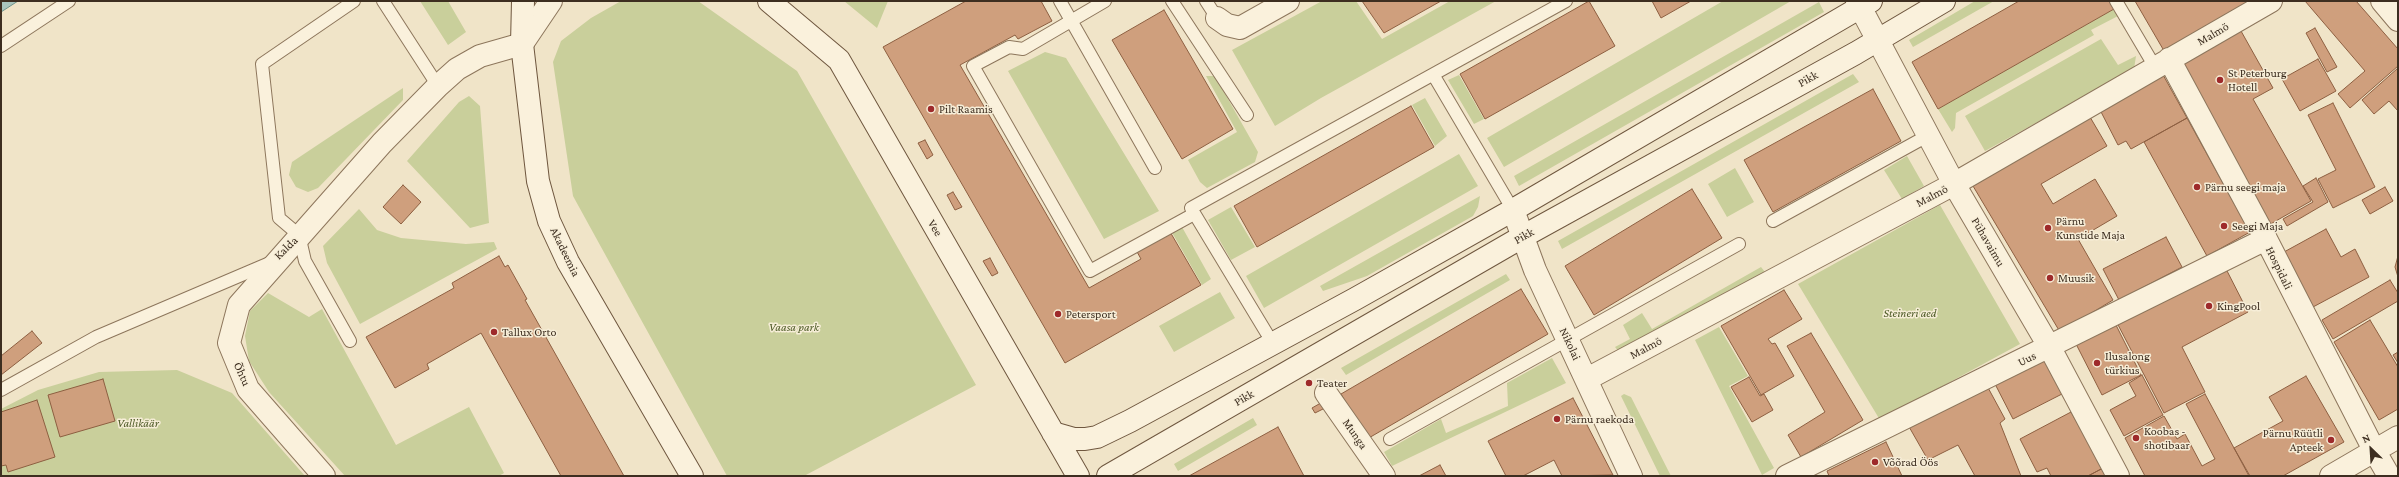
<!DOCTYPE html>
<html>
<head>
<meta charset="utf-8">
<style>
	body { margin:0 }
	#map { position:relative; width:2399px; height:477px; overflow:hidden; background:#f0e4c8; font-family:"Crimson Pro",serif }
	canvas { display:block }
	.frame { position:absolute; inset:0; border:2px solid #3d2e20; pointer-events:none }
	.north { position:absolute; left:2351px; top:429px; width:40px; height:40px; -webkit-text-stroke:3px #f7eed8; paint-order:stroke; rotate:335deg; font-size:11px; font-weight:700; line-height:16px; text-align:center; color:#3d2e20 }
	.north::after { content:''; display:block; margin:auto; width:14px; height:18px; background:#3d2e20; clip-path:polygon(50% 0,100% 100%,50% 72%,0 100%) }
</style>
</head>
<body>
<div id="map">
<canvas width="2399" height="477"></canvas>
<div class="frame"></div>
<div class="north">N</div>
</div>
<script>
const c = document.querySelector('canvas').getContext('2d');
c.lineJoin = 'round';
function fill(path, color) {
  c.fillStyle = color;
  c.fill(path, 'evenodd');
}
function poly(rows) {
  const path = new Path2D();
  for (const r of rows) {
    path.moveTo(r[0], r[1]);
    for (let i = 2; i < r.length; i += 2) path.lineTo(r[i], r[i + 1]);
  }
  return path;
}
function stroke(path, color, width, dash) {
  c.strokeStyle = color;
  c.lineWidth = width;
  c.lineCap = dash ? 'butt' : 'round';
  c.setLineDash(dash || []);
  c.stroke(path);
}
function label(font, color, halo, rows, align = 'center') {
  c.font = font + ' "Crimson Pro",serif';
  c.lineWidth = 3;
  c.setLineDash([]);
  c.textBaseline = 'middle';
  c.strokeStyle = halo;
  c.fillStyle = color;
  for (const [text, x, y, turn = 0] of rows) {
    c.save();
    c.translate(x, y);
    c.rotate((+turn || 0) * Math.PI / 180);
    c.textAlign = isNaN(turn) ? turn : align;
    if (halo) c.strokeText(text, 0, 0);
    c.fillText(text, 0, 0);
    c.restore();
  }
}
const green = poly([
	[420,1,448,1,466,32,448,45],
	[621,1,698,1,797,71,976,385,804,476,727,476,573,196,553,62,561,41,591,18],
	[844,1,888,1,877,28],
	[1322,1,1356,1,1382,39,1450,1,1496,1,1321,98,1275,126,1232,50],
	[1723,1,1791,1,1504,167,1487,138],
	[1975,1,1994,1,1913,47,1909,40],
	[1819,2,1824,12,1519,186,1514,176],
	[2114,9,2118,16,2091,30,2094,35,1956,113,1955,128,1952,132,1938,109],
	[2101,39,2118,65,2136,56,2134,69,1985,151,1965,116],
	[1045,52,1066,58,1159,211,1104,239,1008,71],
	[1853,74,1859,82,1562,249,1558,241],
	[1459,75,1484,119,1474,124,1448,80],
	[1206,76,1215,76,1258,152,1255,162,1207,188,1200,182,1188,160,1237,132],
	[403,88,403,100,318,188,308,192,296,187,289,175,292,162],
	[469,96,480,106,489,223,470,228,407,161,459,102],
	[1425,98,1447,136,1435,146,1412,105],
	[1459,154,1478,186,1264,308,1246,276],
	[1907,156,1924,186,1902,199,1884,170],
	[1735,168,1754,202,1727,217,1708,184],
	[1480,196,1478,207,1473,216,1367,276,1323,291,1320,286],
	[1940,205,2020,344,1880,420,1798,284],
	[1231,207,1255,247,1231,260,1208,220],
	[359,209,377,230,401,238,466,244,494,242,497,249,360,324,327,263,323,246],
	[1182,227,1211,279,1202,285,1170,229],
	[1761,267,1765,272,1620,353,1615,347,1630,339,1623,325,1642,313,1652,329],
	[1506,274,1510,280,1346,375,1341,368],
	[1220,292,1235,318,1174,352,1159,326],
	[268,293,309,317,322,309,396,445,469,407,504,473,499,476,345,476,269,392,249,361,245,336,250,311],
	[1719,327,1748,376,1729,386,1774,468,1762,475,1695,340],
	[1552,358,1566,383,1392,466,1384,452,1441,419,1446,433,1508,406,1507,383],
	[177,370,232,393,305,476,1,476,1,409,38,390,99,372],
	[1624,394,1631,397,1671,476,1660,476,1621,396],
	[1253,418,1257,425,1178,471,1174,464]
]);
const water = poly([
	[1,1,18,1,1,12,1,1]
]);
const building = poly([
	[966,1,1041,1,1052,21,1018,39,1015,35,960,65,1089,288,1141,259,1136,250,1169,230,1201,285,1065,363,883,47,966,1],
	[1362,1,1441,1,1384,33,1362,1],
	[1589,1,1615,46,1485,119,1460,74,1589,1],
	[1652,1,1691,1,1661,18,1652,1],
	[2019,1,2109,1,2114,9,1938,109,1912,62,2019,1],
	[2135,1,2245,1,2249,8,2167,56,2135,1],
	[2305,1,2356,1,2398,49,2398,66,2350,108,2338,94,2365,71,2305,1],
	[1164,10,1233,129,1182,159,1112,40,1164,10],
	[2315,28,2337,67,2327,72,2306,33,2315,28],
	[2241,31,2273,88,2253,99,2311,201,2267,226,2176,68,2241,31],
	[2318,59,2336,91,2300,111,2282,79,2318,59],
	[2398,68,2398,111,2389,101,2374,114,2362,100,2398,68],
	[2162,73,2187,118,2131,149,2126,141,2118,145,2099,108,2162,73],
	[1873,89,1901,141,1773,212,1744,160,1873,89],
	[2333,103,2375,187,2333,208,2318,179,2336,170,2308,115,2333,103],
	[1411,106,1434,147,1257,247,1234,206,1411,106],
	[2090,117,2107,146,2041,184,2053,204,2095,179,2117,216,2078,239,2113,300,2060,332,1973,186,2090,117],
	[2187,118,2250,232,2207,256,2144,142,2187,118],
	[925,140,933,155,927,159,918,143,925,140],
	[2316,178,2328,202,2287,226,2283,219,2313,202,2303,186,2316,178],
	[403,185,421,202,401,224,383,207,403,185],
	[2385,187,2393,201,2370,214,2362,200,2385,187],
	[1692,189,1722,238,1594,315,1565,266,1692,189],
	[953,192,962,207,955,210,947,195,953,192],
	[2326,229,2341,257,2355,249,2369,277,2313,307,2284,252,2326,229],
	[2166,237,2182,267,2119,300,2103,269,2166,237],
	[499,256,505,267,508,265,527,299,525,300,624,476,561,476,481,333,427,364,429,369,395,388,366,337,454,288,452,283,499,256],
	[2398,256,2398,277,2395,267,2398,256],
	[990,258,998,273,992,276,983,261,990,258],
	[2224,265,2248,312,2182,347,2205,392,2164,413,2116,321,2224,265],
	[2390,280,2398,293,2398,301,2333,339,2322,320,2390,280],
	[1521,289,1548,334,1367,439,1341,394,1521,289],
	[1784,290,1802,319,1768,339,1772,344,1775,343,1794,376,1761,395,1721,326,1784,290],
	[2370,320,2398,367,2398,409,2379,420,2334,342,2370,320],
	[2114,321,2141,375,2102,395,2075,342,2114,321],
	[32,331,42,343,1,375,1,356,32,331],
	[1811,333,1863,420,1801,457,1788,435,1825,412,1787,346,1811,333],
	[2398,352,2398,363,2393,355,2398,352],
	[2044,357,2062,394,2013,419,1994,382,2044,357],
	[2142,375,2163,415,2124,436,2110,410,2136,396,2129,383,2142,375],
	[2306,376,2344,442,2283,476,2250,476,2234,448,2283,421,2269,397,2306,376],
	[1749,377,1760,396,1764,394,1773,410,1752,422,1731,387,1749,377],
	[103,379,115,421,60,437,48,395,103,379],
	[1986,384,2005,419,2000,423,2021,476,1975,476,1958,445,1928,460,1908,425,1986,384],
	[2205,394,2249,476,2145,476,2125,438,2164,416,2177,439,2185,434,2202,466,2215,459,2186,404,2205,394],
	[1573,398,1613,475,1562,476,1554,460,1523,476,1506,476,1488,441,1573,398],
	[37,400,55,457,8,472,6,465,1,466,1,412,37,400],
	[1326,400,1329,406,1315,413,1312,408,1326,400],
	[2071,412,2103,468,2088,476,2051,476,2047,468,2037,472,2020,439,2071,412],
	[1278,427,1304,476,1189,476,1278,427],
	[1886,442,1902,476,1829,476,1827,471,1886,442],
	[1440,465,1446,476,1419,476,1440,465],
	[2103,468,2107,476,2088,476,2103,468]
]);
const lane = poly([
	[383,1,438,86],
	[1060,1,1155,168],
	[1105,1,1023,49,1009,47,973,66,1090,271,1194,214],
	[1172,1,1247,115],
	[1206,1,1217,18],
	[2116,1,2155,67],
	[1,46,69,1],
	[1434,76,1513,210],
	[1773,221,1929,135],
	[350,341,305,261,299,235,279,218,262,64,354,1],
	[1272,342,1191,208,1566,1],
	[1,390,96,337,272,262],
	[1390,439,1739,244]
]);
const street = poly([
	[1857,1,1954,184,2050,348,2118,476],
	[2382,1,2398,20],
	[1217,18,1227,25,1240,28,1288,1],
	[2169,59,2266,239,2374,450,2389,476],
	[1513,210,1535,270,1631,476],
	[1587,379,1954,184,2271,1],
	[1326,393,1384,476],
	[324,476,248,389,229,343,239,305,382,143,438,86,457,69,480,56,522,44,551,1],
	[1787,476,2266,239],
	[2331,476,2398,437]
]);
const secondary = poly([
	[523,1,522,44,538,181,549,221,568,262,692,476],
	[769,1,839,60,1078,476],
	[1053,433,1074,439,1085,439,1097,437,1130,421,1355,299,1513,210,1871,1],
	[1108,476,1522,237,1856,53,1944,1]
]);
const markers = [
	[2220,80,4,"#9e2a2b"],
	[931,109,4,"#9e2a2b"],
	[2197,187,4,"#9e2a2b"],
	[2224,226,4,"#9e2a2b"],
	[2048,228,4,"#9e2a2b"],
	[2050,278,4,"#9e2a2b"],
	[2209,306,4,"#9e2a2b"],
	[1058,314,4,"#9e2a2b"],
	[494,332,4,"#9e2a2b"],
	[2097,363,4,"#9e2a2b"],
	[1309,383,4,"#9e2a2b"],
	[1557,419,4,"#9e2a2b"],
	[2136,438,4,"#9e2a2b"],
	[2331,440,4,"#9e2a2b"],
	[1875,462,4,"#9e2a2b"]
];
const streetNames = [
	["Malmö",2213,34,-30],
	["Pikk",1808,79,-29],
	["Malmö",1932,196,-28],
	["Vee",935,228,60],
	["Pikk",1524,236,-29],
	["Pühavaimu",1988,242,60],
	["Kalda",286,248,-44],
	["Akadeemia",565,252,64],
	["Hospidali",2279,268,64],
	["Nikolai",1570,344,65],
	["Malmö",1646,348,-28],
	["Uus",2027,359,-26],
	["Õhtu",242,374,66],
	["Pikk",1244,398,-30],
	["Munga",1355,434,55]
];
const poiNames = [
	["St Peterburg",2228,73],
	["Hotell",2228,87],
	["Pilt Raamis",939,109],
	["Pärnu seegi maja",2205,187],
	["Pärnu",2056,221],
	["Kunstide Maja",2056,235],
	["Seegi Maja",2232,226],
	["Muusik",2058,278],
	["KingPool",2217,306],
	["Petersport",1066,314],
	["Tallux Orto",502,332],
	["Ilusalong",2105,356],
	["türkius",2105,370],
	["Teater",1317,383],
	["Pärnu raekoda",1565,419],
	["Koobas -",2144,431],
	["shotibaar",2144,445],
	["Pärnu Rüütli",2323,433,"right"],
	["Apteek",2323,447,"right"],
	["Võõrad Öös",1883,462]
];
const parkNames = [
	["Steineri aed",1910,313],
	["Vaasa park",794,327],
	["Vallikäär",138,423]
];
fill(green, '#c9cf9b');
fill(water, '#a9c4bc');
stroke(water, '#6f938a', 1);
fill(building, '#cf9f7d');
stroke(building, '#8d5f41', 1);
stroke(lane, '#8d765c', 14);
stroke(street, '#8d765c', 24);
stroke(secondary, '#6f573f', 24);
stroke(lane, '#faf1dc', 12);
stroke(street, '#faf1dc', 22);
stroke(secondary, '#faf1dc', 22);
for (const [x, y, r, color] of markers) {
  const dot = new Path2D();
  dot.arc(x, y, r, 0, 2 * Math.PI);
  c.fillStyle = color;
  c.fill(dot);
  stroke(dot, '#f7eed8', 1.5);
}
label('12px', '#3d2e20', '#f7eed8', streetNames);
label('12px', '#3d2e20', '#f7eed8', poiNames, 'left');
label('italic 12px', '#4d5a26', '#f7eed8', parkNames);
</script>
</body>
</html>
